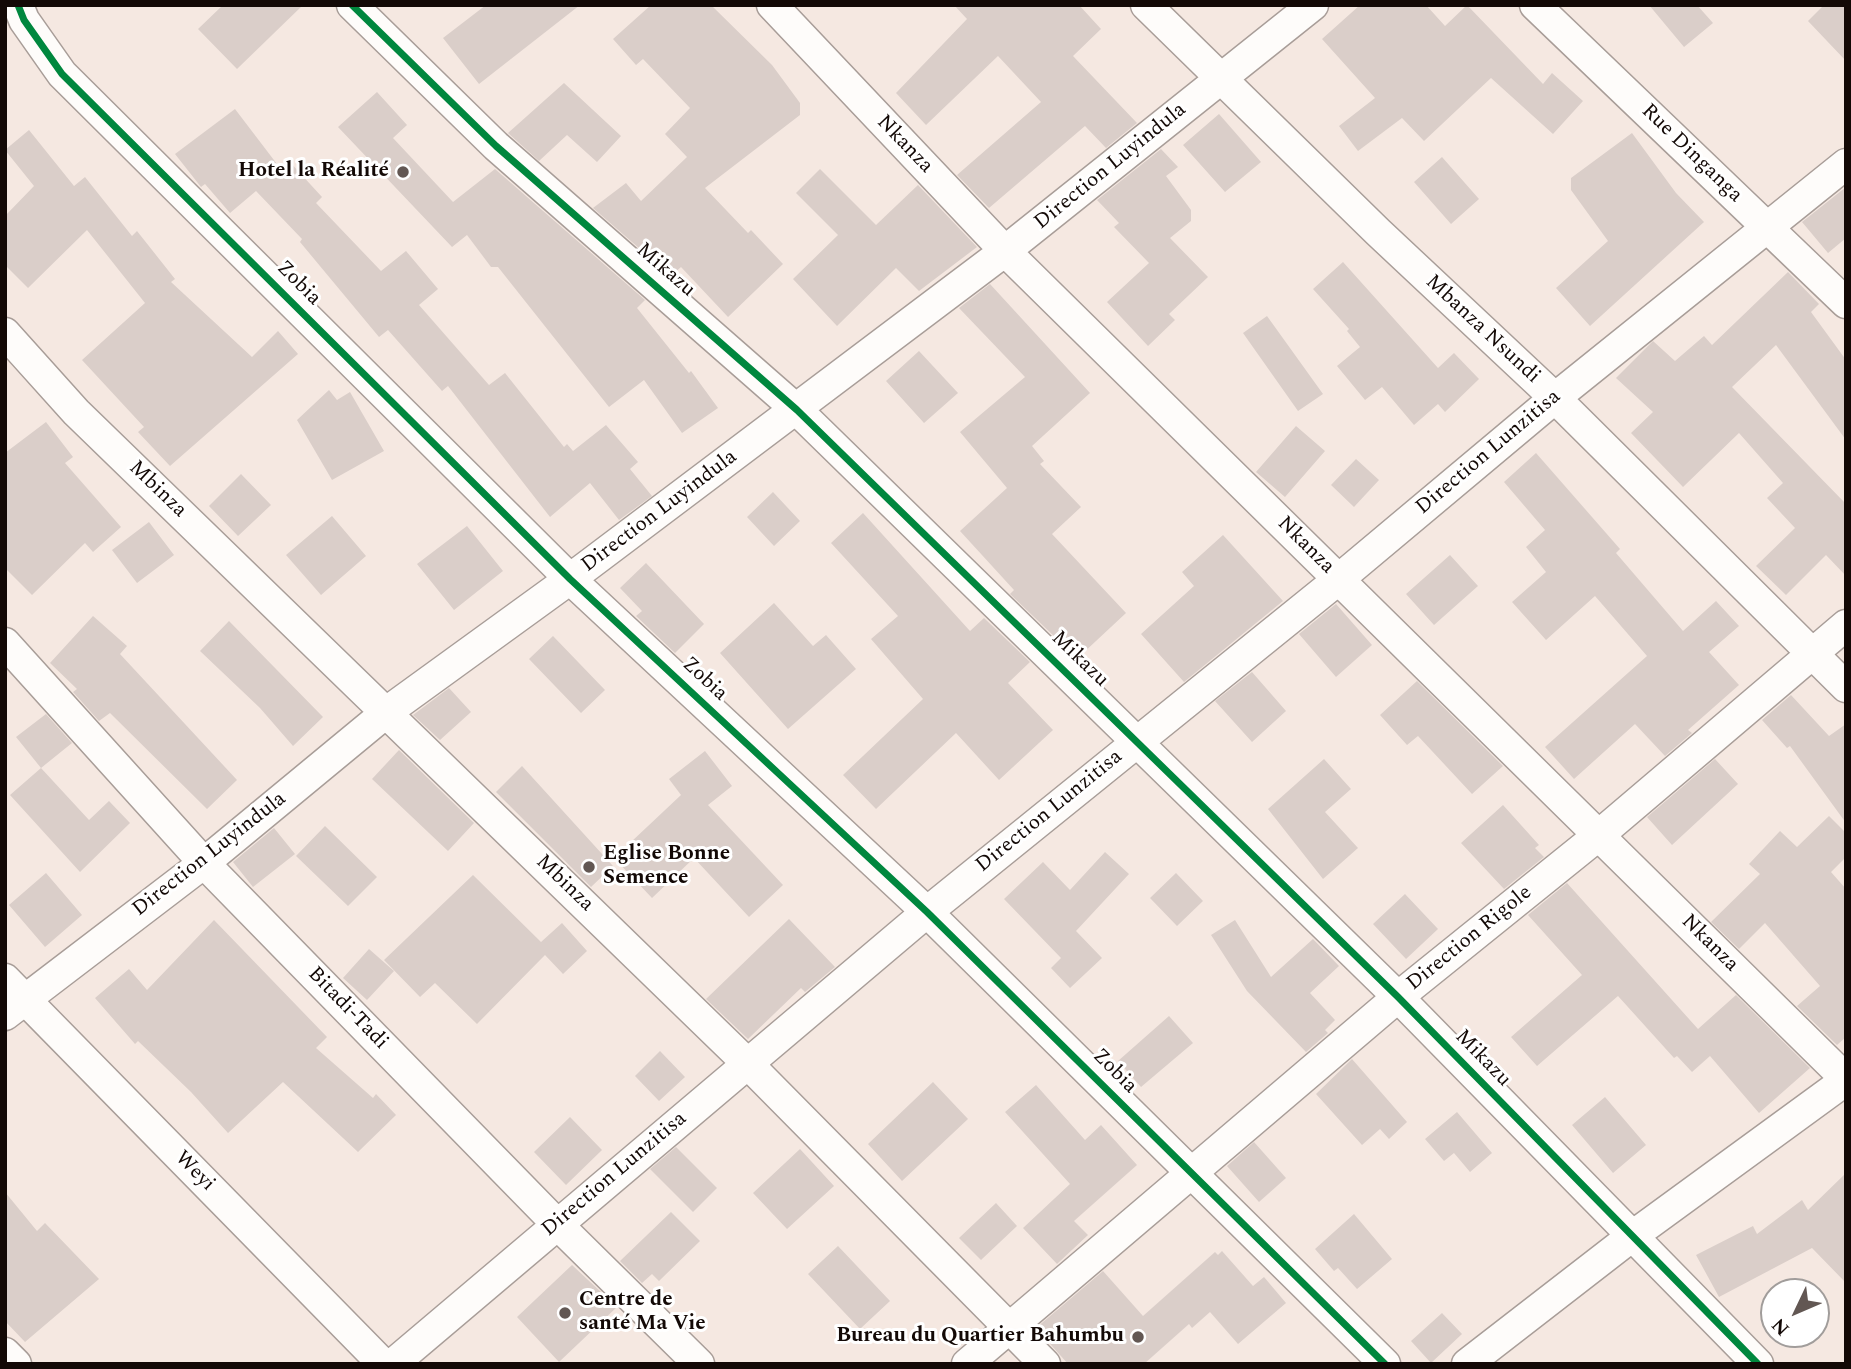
<!DOCTYPE html>
<html>
<head>
<meta charset="utf-8">
<style>
	body { margin:0 }
	#map { position:relative; width:1851px; height:1369px; overflow:hidden; background:#f5e8e1; font-family:Spectral,serif }
	canvas { display:block }
	.frame { position:absolute; inset:0; border:7px solid #130906; pointer-events:none }
	.north { position:absolute; left:1760px; top:1278px; width:70px; height:70px; box-sizing:border-box; background:#fff; border:2px solid #a19d9b; border-radius:50%; rotate:226deg; font-size:19px; font-weight:700; line-height:28px; text-align:center; color:#130906 }
	.north::after { content:''; display:block; margin:auto; width:24px; height:32px; background:#625753; clip-path:polygon(50% 0,100% 100%,50% 72%,0 100%) }
</style>
</head>
<body>
<div id="map">
<canvas width="1851" height="1369"></canvas>
<div class="frame"></div>
<div class="north">N</div>
</div>
<script>
const c = document.querySelector('canvas').getContext('2d');
c.lineJoin = 'round';
function fill(path, color) {
  c.fillStyle = color;
  c.fill(path, 'evenodd');
}
function poly(rows) {
  const path = new Path2D();
  for (const r of rows) {
    path.moveTo(r[0], r[1]);
    for (let i = 2; i < r.length; i += 2) path.lineTo(r[i], r[i + 1]);
  }
  return path;
}
function stroke(path, color, width, dash) {
  c.strokeStyle = color;
  c.lineWidth = width;
  c.lineCap = dash ? 'butt' : 'round';
  c.setLineDash(dash || []);
  c.stroke(path);
}
function label(font, color, halo, rows, align = 'center') {
  c.font = font + ' Spectral,serif';
  c.lineWidth = 6;
  c.setLineDash([]);
  c.textBaseline = 'middle';
  c.strokeStyle = halo;
  c.fillStyle = color;
  for (const [text, x, y, turn = 0] of rows) {
    c.save();
    c.translate(x, y);
    c.rotate((+turn || 0) * Math.PI / 180);
    c.textAlign = isNaN(turn) ? turn : align;
    if (halo) c.strokeText(text, 0, 0);
    c.fillText(text, 0, 0);
    c.restore();
  }
}
const building = poly([
	[223,5,303,5,237,69,198,29],
	[486,5,580,5,479,84,443,38],
	[651,5,711,5,772,65,800,103,800,115,705,188,748,233,751,230,783,264,728,317,681,267,671,276,593,208,626,183,641,201,687,157,665,134,690,108,643,59,636,65,613,39],
	[954,5,1079,5,1101,29,1073,56,1137,123,1106,148,1085,126,989,208,957,175,1041,102,998,56,926,125,896,93,967,19],
	[1360,5,1426,5,1445,26,1467,5,1543,84,1552,73,1583,101,1553,134,1491,78,1424,141,1402,118,1358,151,1339,126,1375,98,1322,39],
	[1649,5,1697,5,1713,23,1684,47],
	[1824,5,1846,5,1846,61,1808,21],
	[564,83,621,136,597,162,567,135,539,161,508,133],
	[377,92,407,125,393,138,453,202,495,169,645,300,637,308,689,373,691,371,718,408,682,433,644,380,609,407,498,267,491,267,467,235,452,247,338,127],
	[235,109,280,168,288,160,322,197,316,203,381,271,406,251,438,289,419,305,489,385,505,373,564,447,567,444,573,451,606,425,638,462,630,469,652,496,619,520,590,483,550,517,448,386,442,391,388,330,379,337,300,242,302,239,256,191,230,213,205,184,201,187,175,154],
	[1219,114,1261,162,1225,192,1183,145],
	[29,130,74,186,85,177,132,236,137,231,175,279,171,282,252,357,278,331,298,354,170,466,138,432,144,427,82,360,145,303,87,230,28,288,5,265,5,216,34,186,5,150],
	[1632,133,1676,193,1704,222,1590,326,1556,288,1608,241,1571,190,1571,178],
	[1161,149,1178,167,1166,176,1191,210,1191,221,1170,238,1208,277,1169,314,1175,320,1148,346,1107,302,1149,263,1114,227,1119,223,1097,200],
	[1442,157,1479,199,1451,224,1414,182],
	[820,169,876,225,918,185,977,247,919,291,896,268,837,326,793,279,838,235,796,193],
	[1846,187,1846,238,1828,253,1802,222],
	[1343,262,1438,368,1454,353,1479,379,1445,412,1438,404,1414,425,1382,387,1365,400,1337,366,1360,347,1347,331,1349,329,1313,289],
	[1788,272,1819,304,1811,312,1846,360,1846,440,1776,345,1732,387,1846,504,1846,576,1826,555,1786,595,1756,566,1795,528,1767,498,1783,483,1739,433,1683,487,1631,433,1653,412,1616,378,1653,341,1675,361,1704,336,1712,345],
	[990,284,1090,393,1032,446,1044,461,1040,464,1081,507,1052,534,1126,613,1081,655,1062,634,1057,639,1010,594,1014,590,960,531,1007,488,960,432,1025,377,959,308],
	[1267,316,1323,394,1298,411,1243,333],
	[919,351,958,393,924,423,886,381],
	[329,390,337,400,350,392,384,451,332,480,297,420],
	[46,422,73,457,65,463,121,527,93,552,85,543,32,595,5,568,5,453],
	[1296,426,1325,451,1285,497,1256,472],
	[1536,453,1620,549,1616,553,1683,631,1716,601,1739,626,1709,652,1739,685,1688,730,1692,733,1665,756,1635,724,1574,779,1545,747,1647,656,1595,596,1546,640,1512,602,1546,572,1526,547,1545,530,1504,482],
	[1356,459,1379,480,1354,507,1331,485],
	[241,474,271,505,238,536,209,506],
	[773,492,800,521,774,546,747,517],
	[863,513,970,631,984,618,1030,662,1008,683,1053,730,999,780,956,733,876,809,843,775,923,699,871,639,898,616,831,543],
	[332,516,366,556,321,595,286,555],
	[149,522,174,555,137,583,112,550],
	[467,526,503,571,454,610,417,564],
	[1223,535,1283,601,1184,682,1141,634,1194,586,1182,572],
	[1450,555,1478,586,1434,625,1406,594],
	[646,563,704,624,675,653,636,616,642,611,620,588],
	[774,603,813,646,826,635,856,669,788,729,720,653],
	[1336,604,1372,645,1336,677,1299,634],
	[93,616,127,646,120,654,237,780,207,809,110,713,99,721,73,692,77,689,50,663],
	[229,621,323,717,293,746,260,708,200,651],
	[553,636,605,690,581,713,529,659],
	[1252,672,1286,711,1252,742,1215,701],
	[1417,681,1503,766,1472,794,1418,736,1407,745,1380,715],
	[449,688,471,712,440,740,413,715],
	[1791,695,1829,736,1846,724,1846,823,1790,746,1787,748,1762,720],
	[46,714,72,743,41,768,16,737],
	[399,750,474,823,448,851,372,779],
	[705,751,732,786,708,805,783,885,749,917,694,858,652,898,614,858,681,795,669,779],
	[1324,759,1351,789,1325,812,1358,848,1323,879,1268,809],
	[1715,759,1738,784,1672,845,1647,817],
	[522,766,613,866,591,887,496,792],
	[41,768,89,820,109,801,130,823,80,872,10,795],
	[1503,805,1539,845,1535,848,1544,857,1504,889,1461,843],
	[1829,816,1846,833,1846,857,1831,872,1846,889,1846,1037,1837,1045,1797,1006,1820,986,1765,923,1739,949,1711,922,1760,874,1749,864,1780,831,1797,847],
	[325,826,377,877,348,906,296,856],
	[274,828,295,854,253,887,233,862],
	[1105,852,1129,874,1076,931,1102,958,1070,988,1051,968,1061,958,1004,899,1043,862,1070,890],
	[46,873,82,915,45,947,9,905],
	[1176,873,1203,901,1177,926,1150,898],
	[473,875,541,942,562,923,587,951,563,974,545,955,477,1024,435,983,420,997,384,960],
	[1567,883,1698,1029,1736,995,1810,1068,1759,1113,1710,1056,1692,1072,1677,1056,1674,1058,1618,996,1537,1066,1511,1037,1582,975,1528,915],
	[1405,894,1438,929,1406,959,1373,924],
	[789,919,835,967,805,992,801,988,748,1039,706,999],
	[214,920,327,1037,316,1048,373,1098,376,1094,396,1115,358,1152,283,1082,228,1133,191,1092,138,1041,135,1044,95,998,129,969,147,990],
	[1235,920,1271,977,1313,939,1339,966,1310,993,1335,1020,1325,1030,1328,1033,1306,1052,1247,991,1211,935],
	[369,949,394,971,367,1000,343,978],
	[1169,1016,1193,1043,1141,1087,1118,1061],
	[660,1051,685,1077,659,1101,635,1076],
	[1352,1059,1407,1122,1389,1139,1380,1129,1362,1145,1316,1094],
	[933,1082,968,1119,902,1181,868,1144],
	[1036,1085,1085,1140,1101,1125,1137,1165,1074,1221,1088,1235,1057,1264,1023,1228,1070,1184,1005,1112],
	[1605,1097,1646,1145,1613,1173,1572,1125],
	[1457,1112,1492,1153,1470,1172,1454,1153,1444,1161,1425,1139],
	[570,1117,602,1150,566,1185,534,1152],
	[1254,1142,1286,1178,1259,1202,1227,1166],
	[676,1147,717,1188,693,1212,650,1169],
	[800,1149,834,1186,787,1229,753,1193],
	[1846,1173,1846,1283,1812,1248,1719,1297,1696,1255,1753,1226,1757,1234,1802,1200,1808,1210],
	[5,1192,37,1231,45,1223,99,1279,25,1342,5,1321],
	[996,1203,1017,1226,981,1260,959,1238],
	[671,1212,700,1241,659,1281,652,1274,642,1283,620,1261],
	[1354,1214,1392,1259,1357,1289,1338,1268,1334,1271,1315,1249],
	[838,1246,890,1301,860,1329,808,1274],
	[1222,1251,1253,1286,1264,1277,1286,1303,1238,1344,1210,1312,1192,1328,1189,1324,1144,1364,1068,1364,1036,1328,1103,1271,1143,1316,1215,1252,1218,1255],
	[572,1265,617,1307,559,1362,517,1317],
	[1442,1313,1462,1334,1431,1363,1411,1341]
]);
const minor = poly([
	[18,5,24,20,62,74,570,579,927,912,1385,1364],
	[352,5,496,146,797,410,1398,997,1758,1364],
	[772,5,1005,251,1846,1079],
	[1146,5,1378,232,1555,398,1846,687],
	[1535,5,1846,303],
	[5,333,76,412,748,1064,1045,1364],
	[5,643,204,863,556,1223,699,1364],
	[5,979,383,1364],
	[5,1015,204,863,388,711,570,579,1005,251,1313,5],
	[5,1353,16,1364],
	[393,1364,927,912,1339,579,1555,398,1846,164],
	[967,1364,1398,997,1599,835,1846,625],
	[1467,1364,1631,1237,1846,1080]
]);
const cycleway = poly([
	[18,5,24,20,62,74,570,579,927,912,1385,1364],
	[352,5,496,146,797,410,1398,997,1758,1364]
]);
const markers = [
	[403,172,7,"#625753"],
	[589,867,7,"#625753"],
	[565,1313,7,"#625753"],
	[1138,1337,7,"#625753"]
];
const streetNames = [
	["Nkanza",904,145,46],
	["Rue Dinganga",1691,154,44],
	["Direction Luyindula",1111,167,-39],
	["Mikazu",665,271,41],
	["Zobia",298,284,45],
	["Mbanza Nsundi",1482,330,43],
	["Direction Lunzitisa",1489,453,-40],
	["Mbinza",157,490,44],
	["Direction Luyindula",660,512,-37],
	["Nkanza",1305,546,45],
	["Mikazu",1079,660,44],
	["Zobia",704,680,43],
	["Direction Lunzitisa",1050,812,-39],
	["Direction Luyindula",210,855,-38],
	["Mbinza",564,884,44],
	["Direction Rigole",1470,939,-39],
	["Nkanza",1709,944,45],
	["Bitadi-Tadi",347,1009,46],
	["Mikazu",1482,1059,46],
	["Zobia",1114,1072,45],
	["Weyi",194,1172,45],
	["Direction Lunzitisa",615,1175,-40]
];
const poiNames = [
	["Hotel la Réalité",389,172],
	["Eglise Bonne",603,855,"left"],
	["Semence",603,879,"left"],
	["Centre de",579,1301,"left"],
	["santé Ma Vie",579,1325,"left"],
	["Bureau du Quartier Bahumbu",1124,1337]
];
fill(building, '#dacec9');
stroke(minor, '#a89d98', 33);
stroke(minor, '#fefcfa', 30);
stroke(cycleway, '#00873e', 7);
for (const [x, y, r, color] of markers) {
  const dot = new Path2D();
  dot.arc(x, y, r, 0, 2 * Math.PI);
  c.fillStyle = color;
  c.fill(dot);
  stroke(dot, '#fff', 2.5);
}
label('21px', '#130906', '#fff', streetNames);
label('bold 21px', '#130906', '#fff', poiNames, 'right');
</script>
</body>
</html>
